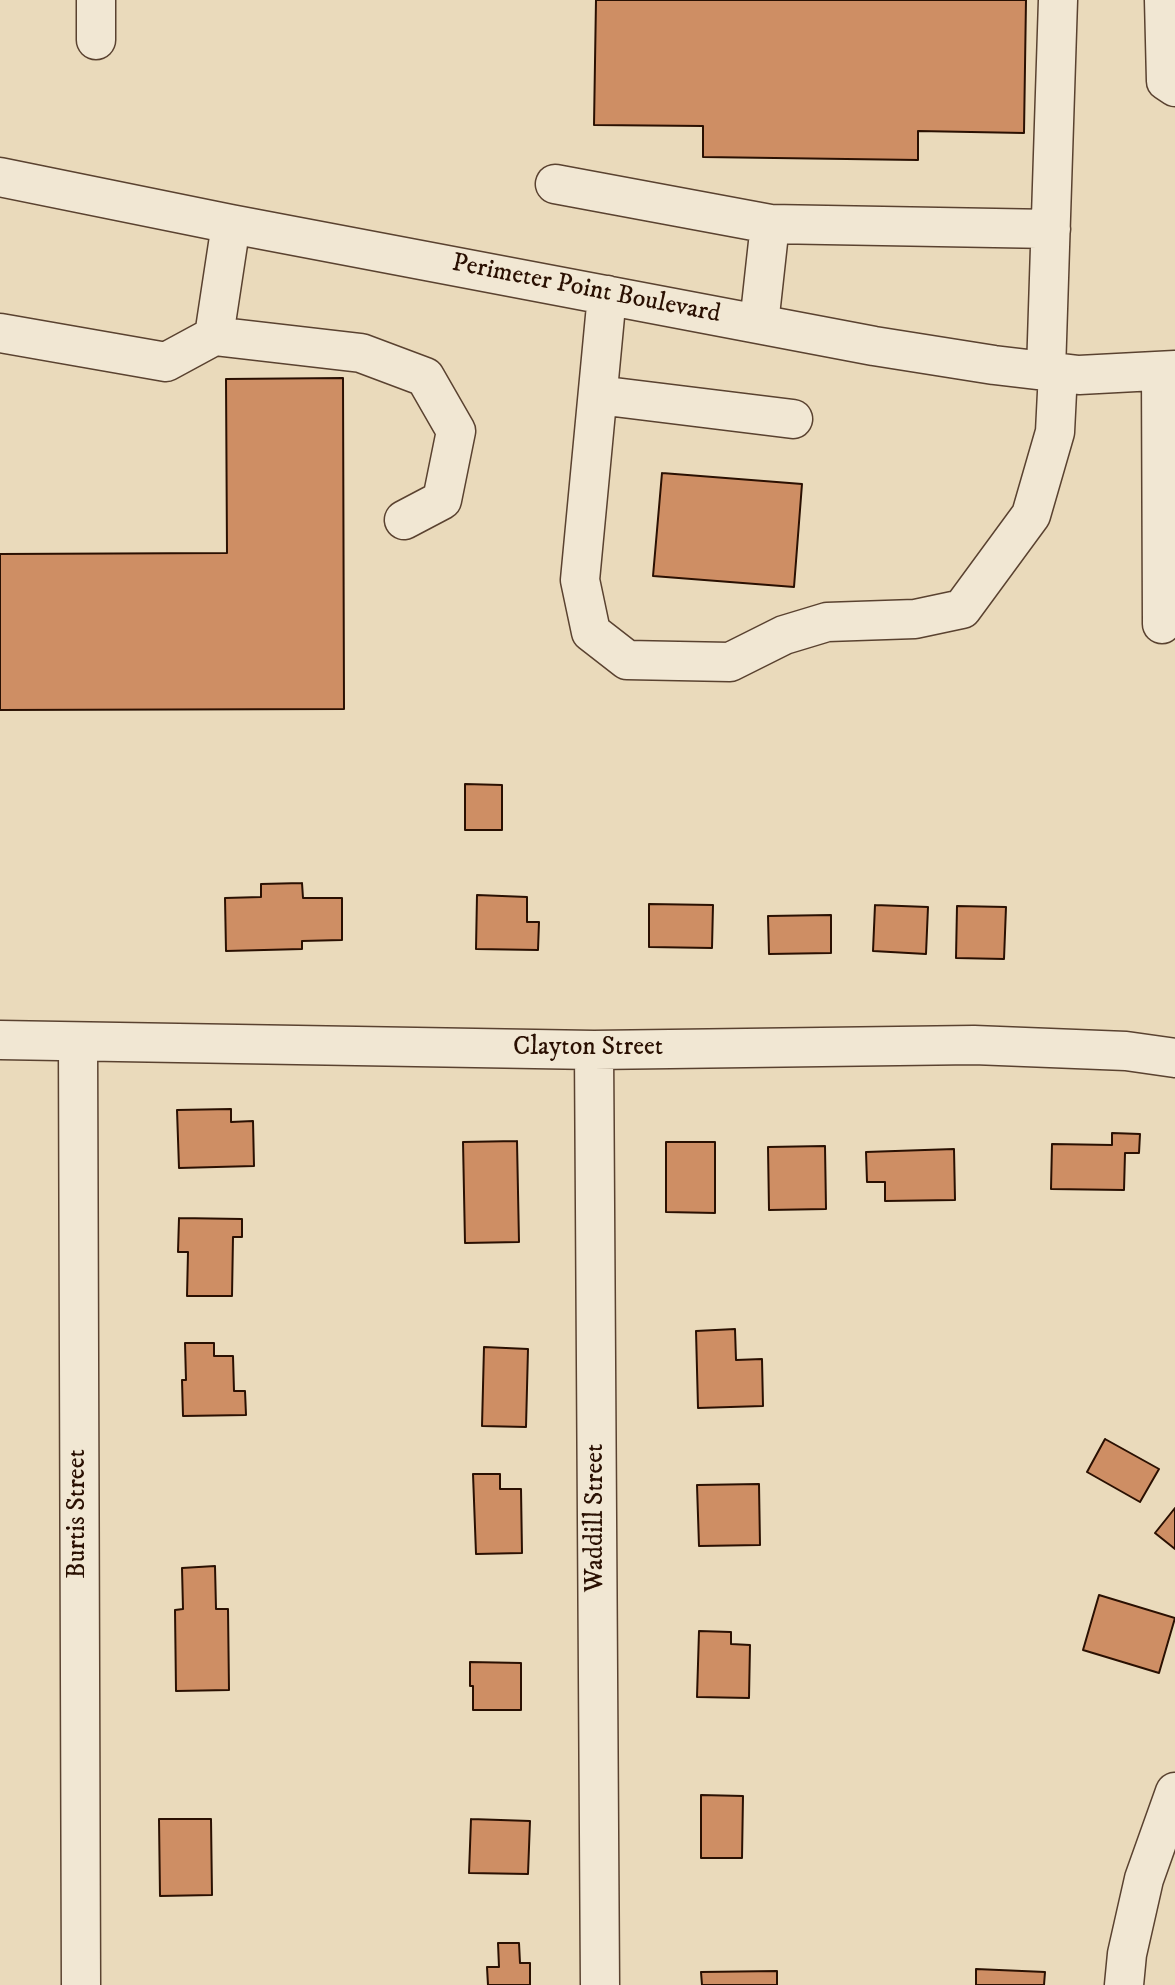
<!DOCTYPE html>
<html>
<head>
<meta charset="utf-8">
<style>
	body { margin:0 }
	canvas { display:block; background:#eadabb }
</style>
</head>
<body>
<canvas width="1175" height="1985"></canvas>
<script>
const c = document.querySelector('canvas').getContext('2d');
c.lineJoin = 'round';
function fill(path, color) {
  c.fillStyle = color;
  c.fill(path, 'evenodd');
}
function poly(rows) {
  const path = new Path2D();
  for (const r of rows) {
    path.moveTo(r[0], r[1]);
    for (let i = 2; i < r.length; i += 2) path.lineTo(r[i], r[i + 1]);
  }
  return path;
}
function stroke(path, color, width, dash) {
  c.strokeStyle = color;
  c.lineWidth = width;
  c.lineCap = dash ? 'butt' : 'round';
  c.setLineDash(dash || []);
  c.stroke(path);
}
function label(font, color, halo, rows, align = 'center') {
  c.font = font + ' "IM FELL DW Pica",serif';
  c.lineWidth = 5;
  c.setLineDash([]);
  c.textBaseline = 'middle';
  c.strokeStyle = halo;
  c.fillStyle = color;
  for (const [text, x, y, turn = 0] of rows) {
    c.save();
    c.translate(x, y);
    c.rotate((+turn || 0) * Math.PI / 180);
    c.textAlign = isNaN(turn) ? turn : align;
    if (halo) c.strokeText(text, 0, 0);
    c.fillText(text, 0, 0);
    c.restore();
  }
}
const building = poly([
	[596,0,1026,0,1024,133,918,131,918,160,703,157,703,126,594,125,596,0],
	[343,378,344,709,0,710,0,554,227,553,226,379,343,378],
	[662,473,802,484,794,587,653,576,662,473],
	[465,784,502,785,502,830,465,830,465,784],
	[302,883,303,898,342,898,342,940,302,941,302,949,226,951,225,898,261,897,261,884,302,883],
	[477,895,527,897,527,922,539,922,538,950,476,949,477,895],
	[649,904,713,905,712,948,649,947,649,904],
	[875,905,928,907,926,954,873,951,875,905],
	[957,906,1006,907,1004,959,956,958,957,906],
	[831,915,831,953,769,954,768,916,831,915],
	[231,1109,231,1122,253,1121,254,1166,179,1168,177,1110,231,1109],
	[1112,1133,1140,1134,1139,1153,1125,1153,1124,1190,1051,1189,1052,1144,1112,1145,1112,1133],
	[517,1141,519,1242,465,1243,463,1142,517,1141],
	[666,1142,715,1142,715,1213,666,1212,666,1142],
	[825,1146,826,1209,769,1210,768,1147,825,1146],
	[954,1149,955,1200,885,1201,885,1182,867,1182,866,1152,954,1149],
	[179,1218,242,1219,242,1237,233,1237,232,1296,187,1296,188,1252,178,1252,179,1218],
	[735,1329,736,1360,762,1359,763,1406,698,1408,696,1331,735,1329],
	[185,1343,214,1343,214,1356,233,1356,234,1391,245,1391,246,1415,183,1416,182,1380,186,1380,185,1343],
	[484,1347,528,1349,526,1427,482,1426,484,1347],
	[1105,1439,1159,1469,1140,1502,1087,1472,1105,1439],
	[473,1474,500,1474,500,1489,521,1489,522,1553,476,1554,473,1474],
	[759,1484,760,1545,699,1546,697,1485,759,1484],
	[1175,1508,1175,1549,1155,1533,1175,1508],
	[215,1566,216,1609,228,1609,229,1690,176,1691,175,1610,183,1609,182,1568,215,1566],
	[1099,1595,1175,1618,1159,1673,1083,1650,1099,1595],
	[699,1631,731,1632,731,1644,750,1645,749,1698,697,1697,699,1631],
	[470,1662,521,1663,521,1710,473,1710,473,1686,470,1686,470,1662],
	[701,1795,743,1796,742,1858,701,1858,701,1795],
	[159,1819,211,1819,212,1895,160,1896,159,1819],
	[471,1819,530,1821,528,1874,469,1873,471,1819],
	[498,1943,519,1943,520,1963,530,1963,530,1985,488,1985,487,1967,499,1967,498,1943],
	[976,1969,1045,1972,1044,1985,976,1985,976,1969],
	[777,1971,777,1985,702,1985,701,1972,777,1971]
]);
const minor = poly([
	[1164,0,1166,81,1175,87],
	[96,40,96,0],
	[0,177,231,224,874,346,994,365,1079,375,1175,370],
	[555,184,770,224,1051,229],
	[607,295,580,580,591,632,627,660,730,662,784,635,827,622,915,619,962,609,1031,515,1055,432,1058,372],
	[759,324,770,224],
	[0,333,166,362,214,336,231,224],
	[214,336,361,353,425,377,456,431,442,500,404,520],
	[1046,371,1058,0],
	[1161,371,1162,624],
	[598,395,793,419],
	[0,1040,594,1050,974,1045,1126,1051,1175,1058],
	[78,1042,81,1985],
	[594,1050,600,1985],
	[1124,1985,1127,1954,1144,1879,1175,1792]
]);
const streetNames = [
	["Perimeter Point Boulevard",586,290,11],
	["Clayton Street",588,1049],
	["Burtis Street",79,1514,-90],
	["Waddill Street",597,1518,-90]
];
fill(building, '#ce8e64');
stroke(building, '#2a1002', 2);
stroke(minor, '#5a4230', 41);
stroke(minor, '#f1e7d3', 38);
label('26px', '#2a1002', '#f1e7d3', streetNames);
</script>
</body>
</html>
